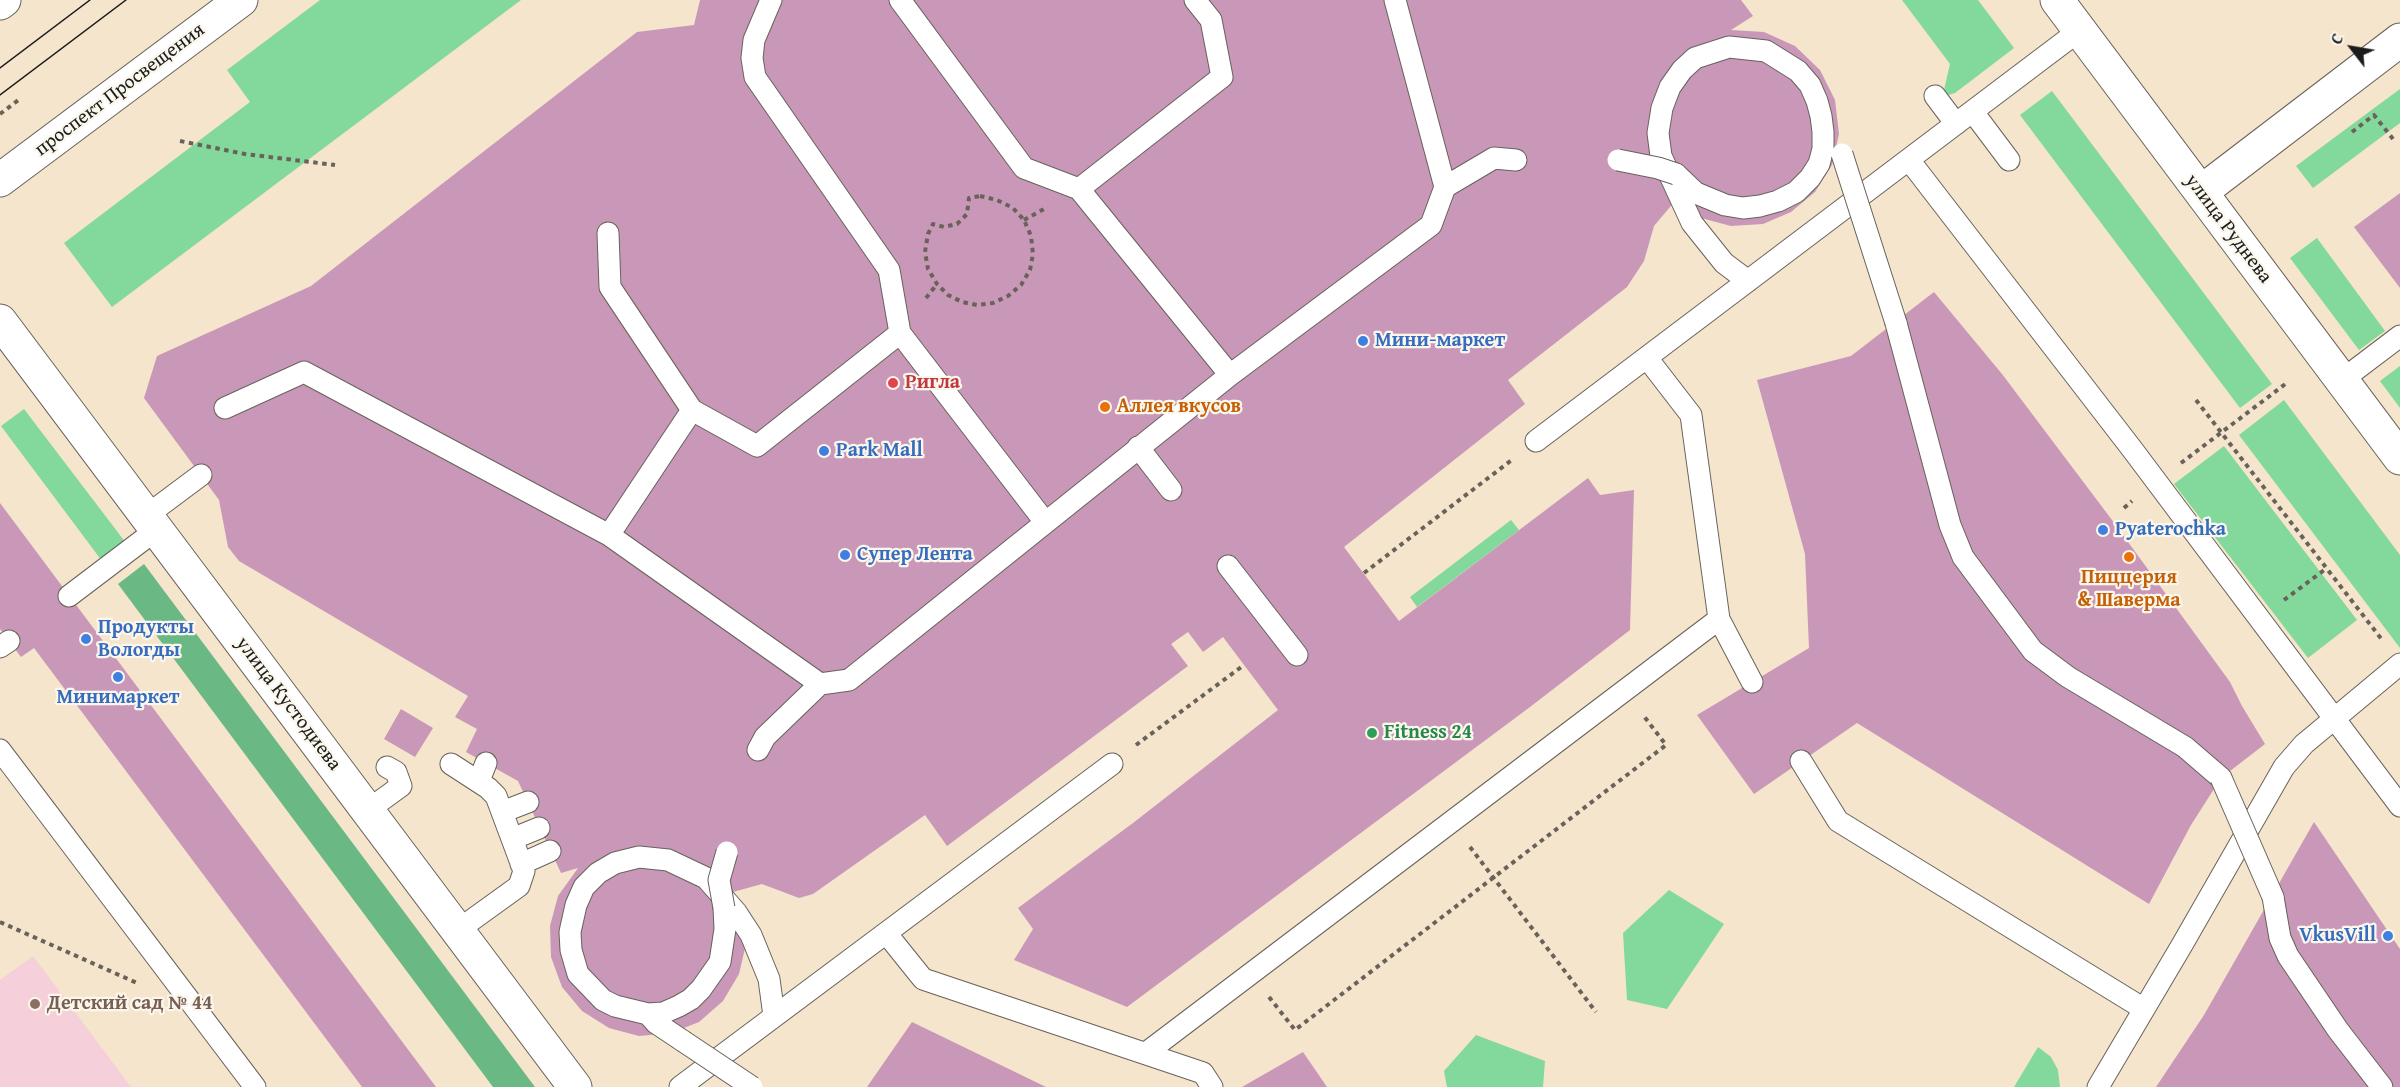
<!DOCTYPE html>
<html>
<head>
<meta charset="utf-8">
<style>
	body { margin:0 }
	#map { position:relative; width:2400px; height:1087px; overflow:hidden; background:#f5e5cc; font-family:"Gentium Book Plus",serif }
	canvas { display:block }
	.north { position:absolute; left:2322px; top:18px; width:60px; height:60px; -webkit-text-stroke:4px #fbf7ec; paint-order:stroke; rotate:301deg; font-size:16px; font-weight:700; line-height:24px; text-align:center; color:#1c1c1c }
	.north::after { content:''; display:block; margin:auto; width:21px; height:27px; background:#1c1c1c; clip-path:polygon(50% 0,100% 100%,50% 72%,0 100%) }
</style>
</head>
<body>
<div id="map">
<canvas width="2400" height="1087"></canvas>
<div class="north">С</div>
</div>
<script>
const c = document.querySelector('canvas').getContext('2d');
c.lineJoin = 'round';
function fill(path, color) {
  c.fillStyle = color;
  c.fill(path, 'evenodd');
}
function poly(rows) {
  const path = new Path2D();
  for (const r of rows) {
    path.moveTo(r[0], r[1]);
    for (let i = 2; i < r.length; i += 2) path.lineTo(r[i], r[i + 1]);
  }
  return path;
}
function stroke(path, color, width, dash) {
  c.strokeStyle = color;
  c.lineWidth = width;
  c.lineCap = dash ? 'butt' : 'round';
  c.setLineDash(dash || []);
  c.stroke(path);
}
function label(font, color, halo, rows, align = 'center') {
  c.font = font + ' "Gentium Book Plus",serif';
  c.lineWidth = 4.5;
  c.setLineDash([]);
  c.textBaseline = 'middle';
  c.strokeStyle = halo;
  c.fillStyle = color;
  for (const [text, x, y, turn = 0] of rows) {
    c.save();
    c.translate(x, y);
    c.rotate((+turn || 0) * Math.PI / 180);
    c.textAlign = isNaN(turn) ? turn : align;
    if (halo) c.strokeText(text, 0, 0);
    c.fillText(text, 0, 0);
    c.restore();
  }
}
const built = poly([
	[33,956,87,1028,131,1087,0,1087,0,980]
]);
const green = poly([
	[320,0,521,0,112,307,64,243,250,102,227,70],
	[1902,0,1978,0,2014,48,1955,93,1948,95,1944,90,1950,64],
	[2400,89,2400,123,2313,188,2296,166],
	[2052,91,2272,384,2240,408,2020,115],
	[2317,238,2385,331,2359,350,2290,258],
	[2400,366,2400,408,2380,381],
	[2284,400,2400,555,2400,648,2239,435],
	[24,409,126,543,102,561,1,426],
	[2224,446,2357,620,2308,658,2174,484],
	[1511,520,1519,530,1417,607,1410,597],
	[1669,890,1724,924,1667,1009,1627,1000,1623,933],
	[1476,1035,1545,1061,1543,1087,1447,1087,1444,1071],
	[2038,1047,2051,1057,2058,1070,2060,1087,2014,1087]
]);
const forest = poly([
	[144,564,535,1087,493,1087,118,584]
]);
const building = poly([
	[700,0,1741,0,1753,16,1731,30,1764,32,1795,46,1820,70,1835,100,1839,134,1832,165,1815,192,1791,212,1763,224,1731,226,1701,218,1675,201,1654,226,1644,261,1627,287,1508,380,1525,404,1344,547,1399,621,1588,478,1600,495,1634,490,1630,630,1530,707,1127,1007,1014,960,1033,929,1018,908,1133,823,1278,710,1223,637,1203,652,1188,632,1171,644,1188,666,947,846,925,815,813,894,799,898,762,884,733,892,742,910,746,944,739,974,723,1001,699,1022,671,1033,639,1036,609,1028,582,1011,562,987,551,957,550,926,558,896,578,868,561,873,518,781,466,752,477,729,455,717,468,696,239,561,228,547,219,500,144,398,157,356,311,286,637,32,694,25],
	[2400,193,2400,288,2354,227],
	[1934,292,2002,374,2112,520,2230,682,2242,706,2265,744,2221,778,2191,825,2149,904,1857,723,1754,794,1697,715,1809,648,1805,554,1757,380,1851,356],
	[0,503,436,1087,362,1087,34,648,21,657,0,629],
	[401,709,433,728,415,757,384,739],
	[2314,822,2400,949,2400,1087,2156,1087,2204,1015],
	[912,1022,941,1036,1046,1087,867,1087],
	[1303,1052,1327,1087,1242,1087]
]);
const path = poly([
	[0,114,21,98],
	[2352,132,2374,115,2393,139],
	[180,141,245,154,335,165],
	[980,196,997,200,1013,208,1024,220,1031,236,1033,254,1030,270,1021,285,1008,296,993,303,977,305,962,302,948,295,937,284,928,269,925,252,928,234,933,224,944,227,957,224,967,214,969,198,980,196],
	[1024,220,1044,209],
	[926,298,937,284],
	[2196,400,2383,641],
	[2181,463,2288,382],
	[2124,508,2132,501],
	[1364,573,1513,459],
	[2284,600,2327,568],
	[1136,745,1244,665],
	[1470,847,1596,1012],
	[0,922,137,983],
	[1269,997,1295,1030,1666,745,1643,715]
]);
const service = poly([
	[771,0,754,40,752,58,755,77,889,270,900,333],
	[900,0,1024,168,1079,189,1222,77,1211,20,1195,0],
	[1395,0,1445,187],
	[1935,96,1956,124],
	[1973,112,2009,160],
	[1909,160,2132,449,2400,806],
	[1676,174,1696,193,1725,205,1743,208,1760,206,1778,201,1796,192,1810,178,1819,164,1823,149,1823,132,1821,116,1817,101,1810,85,1798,71,1766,51,1729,47,1695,58,1682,70,1670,87,1662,108,1658,133,1661,156,1692,223,1724,263,1748,281],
	[1079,189,1230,375],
	[608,233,610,287,692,410,609,535],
	[1896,323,1950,525,1963,557,2033,651,2068,677,2185,747,2221,778],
	[1647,358,1691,415,1719,619,1752,682],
	[2342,380,2400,336],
	[225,408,304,372,609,535,820,684],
	[692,410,757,446,900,333,1045,522],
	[1536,441,2080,30],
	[1138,447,1171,490],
	[146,516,201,475],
	[1228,566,1297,655],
	[69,596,156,530],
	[0,647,9,641],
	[0,750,255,1087],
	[758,750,765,737,820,684,849,680,1230,375,1431,225,1445,187,1494,158,1516,160],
	[1801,761,1838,821,2144,1009],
	[451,764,488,788,496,796,524,871,519,886,458,930],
	[479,781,486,763],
	[368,810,401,786,396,772,387,767],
	[502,812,528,802],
	[512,839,539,828],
	[521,864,550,851],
	[2273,897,2280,938,2288,956,2338,1030,2382,1087],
	[724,908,725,929,720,962,701,989,691,999,679,1006,663,1013,648,1014,615,1006,603,1000,578,974,571,950,570,932,576,905,584,887,598,873,615,863,639,857,668,860,706,878,736,912,751,935,769,979,774,1016],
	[886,933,923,979,1203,1073,1212,1087],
	[648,1014,656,1023,683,1041],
	[1146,1053,1719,619],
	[680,1087,1112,764],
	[2098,1087,2182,945,2284,767,2304,744,2400,664]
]);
const minor = poly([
	[2057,0,2400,458],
	[2201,192,2400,40],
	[0,321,575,1087]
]);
const secondary = poly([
	[0,3,4,0],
	[0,180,241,0]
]);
const tram = poly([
	[0,68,90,0],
	[0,95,126,0]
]);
const serviceBridge = poly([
	[1842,154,1896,323],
	[1618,160,1658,168,1676,174],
	[2221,778,2273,897],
	[724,908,719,880,727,852],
	[683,1041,752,1087]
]);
const markers = [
	[1363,341,6,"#3f7fe0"],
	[893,383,6,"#e0444e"],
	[1105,407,6,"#e8710a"],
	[824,451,6,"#3f7fe0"],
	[2103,530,6,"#3f7fe0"],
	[845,555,6,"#3f7fe0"],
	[2129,557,6,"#e8710a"],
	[86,639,6,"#3f7fe0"],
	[118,677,6,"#3f7fe0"],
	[1372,733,6,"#2e9e5b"],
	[2388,936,6,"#3f7fe0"],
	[35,1004,6,"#8d6e63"]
];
const streetNames = [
	["проспект Просвещения",120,90,-37],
	["улица Руднева",2228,229,53],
	["улица Кустодиева",288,704,53]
];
const shopNames = [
	["Мини-маркет",1375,341],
	["Park Mall",836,451],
	["Pyaterochka",2115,530],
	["Супер Лента",857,555],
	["Продукты",98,628],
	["Вологды",98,651],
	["Минимаркет",118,698,"center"],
	["VkusVill",2376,936,"right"]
];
const healthNames = [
	["Ригла",905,383]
];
const foodNames = [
	["Аллея вкусов",1117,407],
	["Пиццерия",2129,578,"center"],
	["& Шаверма",2129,601,"center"]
];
const leisureNames = [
	["Fitness 24",1384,733]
];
const educationNames = [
	["Детский сад № 44",47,1004]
];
fill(built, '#f5cfda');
fill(green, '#83d89b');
fill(forest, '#6ab883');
fill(building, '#c997b7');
stroke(service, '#68625a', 23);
stroke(minor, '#68625a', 35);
stroke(secondary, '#68625a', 35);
stroke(path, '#68625a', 4, [4.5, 4.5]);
stroke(service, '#fff', 21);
stroke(minor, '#fff', 33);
stroke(secondary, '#fff', 33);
stroke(tram, '#1c1c1c', 1.5);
stroke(serviceBridge, '#68625a', 23, []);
stroke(serviceBridge, '#fff', 21);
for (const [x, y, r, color] of markers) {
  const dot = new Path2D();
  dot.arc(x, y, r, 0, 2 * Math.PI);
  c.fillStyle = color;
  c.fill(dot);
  stroke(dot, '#fbf7ec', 2);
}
label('20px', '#1c1c1c', '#fbf7ec', streetNames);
label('bold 20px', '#366cbe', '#fbf7ec', shopNames, 'left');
label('bold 20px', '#be3a42', '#fbf7ec', healthNames, 'left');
label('bold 20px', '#c56008', '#fbf7ec', foodNames, 'left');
label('bold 20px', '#27864d', '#fbf7ec', leisureNames, 'left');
label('bold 20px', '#785e54', '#fbf7ec', educationNames, 'left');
</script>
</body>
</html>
